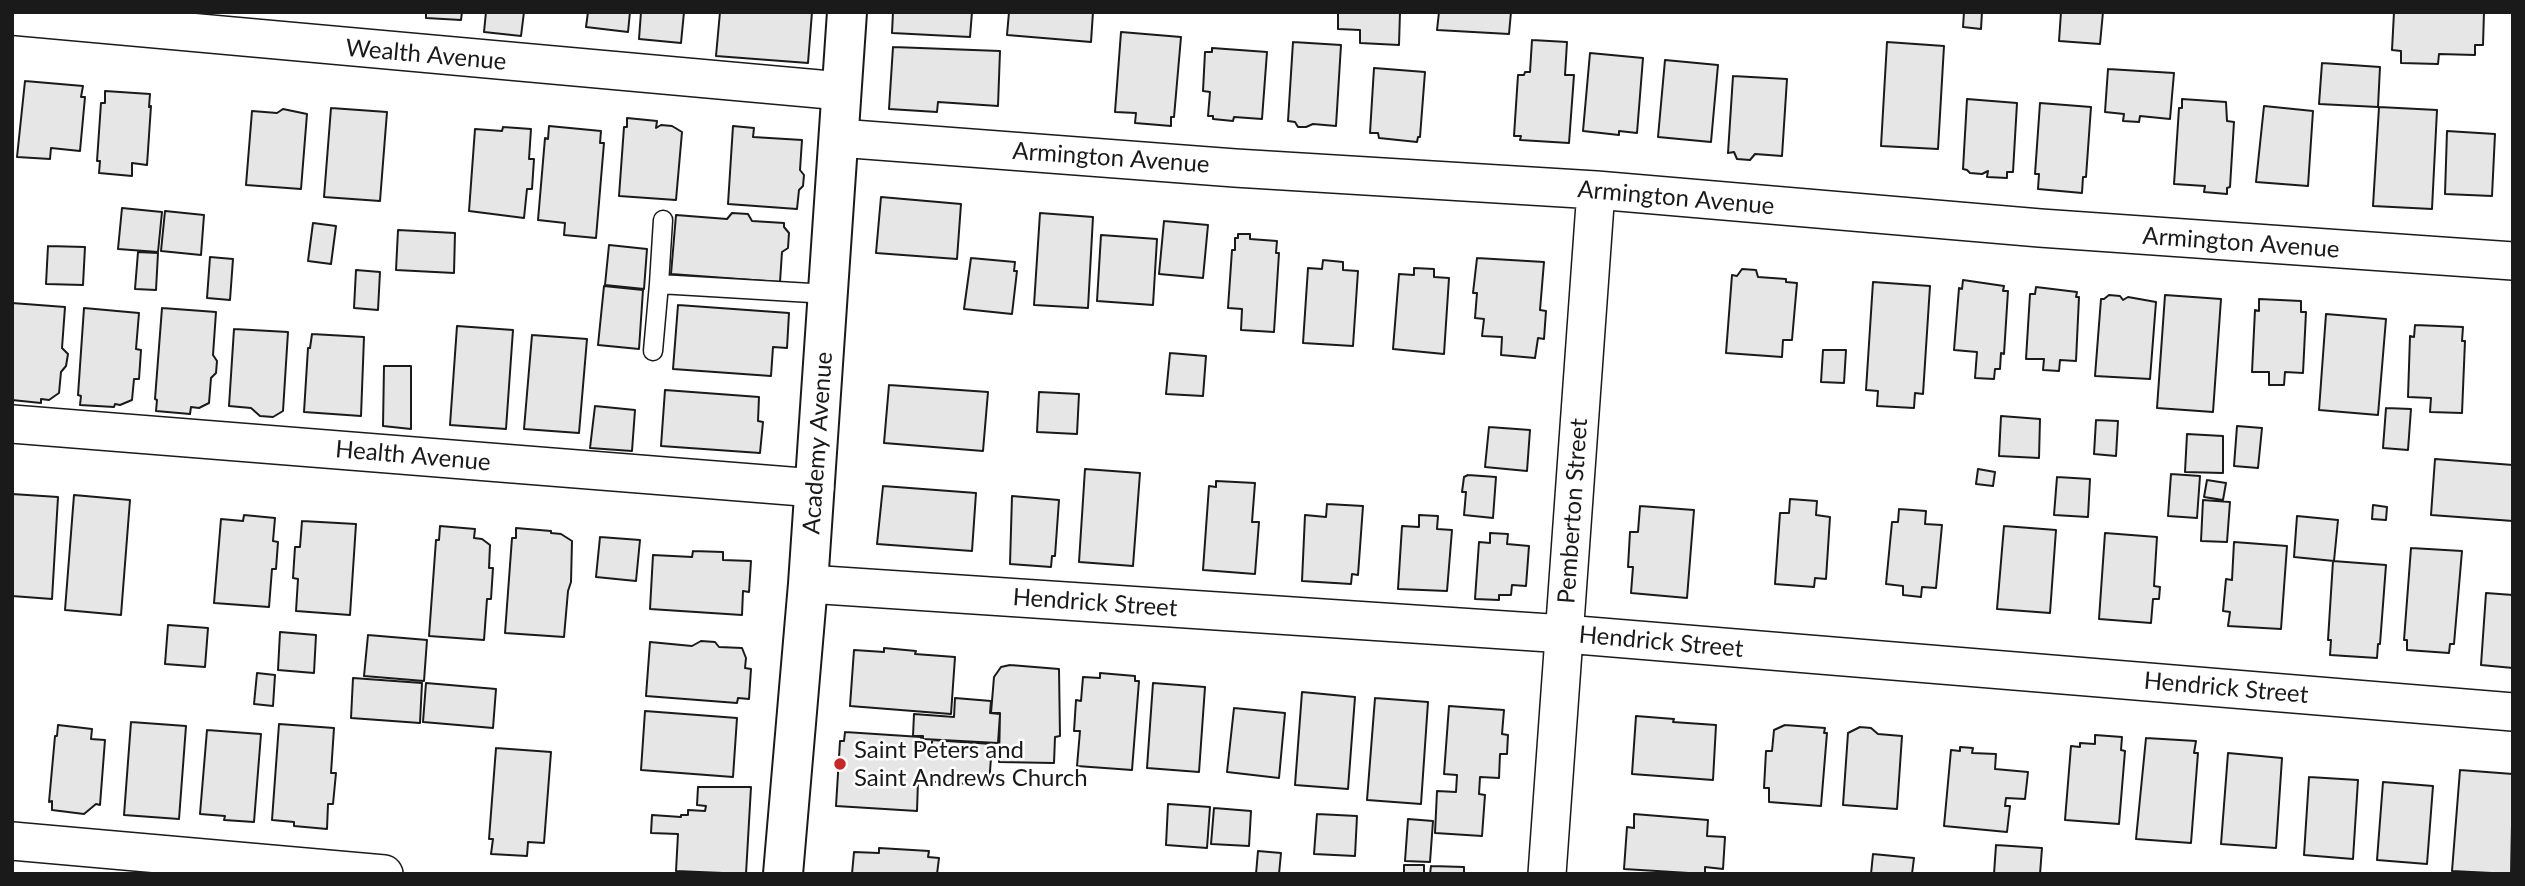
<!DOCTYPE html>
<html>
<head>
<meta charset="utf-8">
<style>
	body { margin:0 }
	#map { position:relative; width:2525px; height:886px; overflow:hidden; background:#fff; font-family:Lato,sans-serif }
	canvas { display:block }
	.frame { position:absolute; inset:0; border:14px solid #1a1a1a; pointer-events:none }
</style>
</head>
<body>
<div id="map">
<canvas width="2525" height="886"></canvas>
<div class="frame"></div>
</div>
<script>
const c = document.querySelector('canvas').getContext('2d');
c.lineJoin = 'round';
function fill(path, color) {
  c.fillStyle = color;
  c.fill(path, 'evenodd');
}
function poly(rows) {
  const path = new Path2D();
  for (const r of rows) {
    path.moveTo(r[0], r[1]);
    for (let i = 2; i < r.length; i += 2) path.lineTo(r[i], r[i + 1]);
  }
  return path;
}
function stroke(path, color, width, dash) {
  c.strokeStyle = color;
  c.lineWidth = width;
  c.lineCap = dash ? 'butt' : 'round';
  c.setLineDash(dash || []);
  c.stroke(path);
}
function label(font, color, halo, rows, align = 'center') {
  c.font = font + ' Lato,sans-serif';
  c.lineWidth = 5;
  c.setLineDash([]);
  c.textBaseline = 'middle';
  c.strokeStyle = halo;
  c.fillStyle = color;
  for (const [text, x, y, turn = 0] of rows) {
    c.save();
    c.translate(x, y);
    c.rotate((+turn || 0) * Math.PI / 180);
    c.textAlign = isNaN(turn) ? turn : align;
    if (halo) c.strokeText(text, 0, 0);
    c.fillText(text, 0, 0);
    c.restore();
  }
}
const building = poly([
	[426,12,462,12,461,20,426,18,426,12],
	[486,12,524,12,521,36,484,32,486,12],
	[588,12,630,12,628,32,586,27,588,12],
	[641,12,684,12,681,43,639,39,641,12],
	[720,12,812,12,808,63,716,56,720,12],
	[893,12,972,12,970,37,892,33,893,12],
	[1009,12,1093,12,1091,42,1007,35,1009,12],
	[1338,12,1400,12,1399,45,1360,43,1360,30,1338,29,1338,12],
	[1439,12,1511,12,1509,34,1437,30,1439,12],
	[1964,12,1982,12,1981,29,1963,27,1964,12],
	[2061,12,2103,12,2100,44,2059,41,2061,12],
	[2394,12,2484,12,2483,45,2475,45,2475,55,2439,54,2438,64,2401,63,2401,51,2392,50,2394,12],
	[1121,32,1181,37,1174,117,1171,117,1171,126,1135,123,1136,113,1115,112,1121,32],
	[1532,40,1567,42,1565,75,1574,75,1569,143,1520,140,1521,136,1514,136,1518,75,1524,75,1525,72,1530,72,1532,40],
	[1293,42,1341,45,1336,126,1313,124,1306,127,1298,127,1295,122,1288,121,1293,42],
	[1887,42,1944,46,1938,149,1881,146,1887,42],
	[893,47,1000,51,998,106,938,102,937,112,889,109,893,47],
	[1212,48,1267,52,1262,119,1234,117,1233,121,1213,119,1213,116,1208,116,1210,92,1203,91,1205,52,1212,52,1212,48],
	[1590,53,1643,58,1637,133,1619,131,1619,135,1583,131,1590,53],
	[1665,60,1718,65,1711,142,1658,137,1665,60],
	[2322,63,2380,67,2378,107,2319,104,2322,63],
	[1374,68,1425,72,1420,137,1418,137,1417,142,1379,138,1378,133,1370,133,1374,68],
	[2108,69,2174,73,2170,119,2140,116,2139,122,2123,121,2124,114,2105,112,2108,69],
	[1733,76,1787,79,1782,156,1755,154,1750,160,1737,159,1734,152,1728,153,1733,76],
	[25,81,83,86,81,97,85,97,80,151,51,148,50,159,17,157,25,81],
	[105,91,150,94,149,107,151,106,147,165,132,163,132,176,99,173,100,161,97,161,101,103,105,103,105,91],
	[1967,99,2017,103,2013,172,2007,172,2007,178,1987,177,1988,171,1982,174,1970,173,1967,170,1963,169,1967,99],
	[2182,99,2226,102,2227,121,2234,122,2230,187,2227,188,2227,194,2204,192,2205,186,2174,184,2179,108,2182,108,2182,99],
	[2040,103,2091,107,2086,177,2083,177,2082,193,2038,189,2039,174,2035,174,2040,103],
	[2264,106,2313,111,2308,186,2256,182,2264,106],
	[2379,107,2437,110,2432,209,2373,206,2379,107],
	[331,108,387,112,380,201,324,197,331,108],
	[283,109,307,114,301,189,246,185,252,111,277,113,283,109],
	[627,118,657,121,656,128,661,125,672,126,682,132,676,200,619,196,624,127,627,127,627,118],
	[549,126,601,131,600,143,604,143,596,238,564,235,565,223,538,220,545,138,548,139,549,126],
	[733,126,754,128,753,137,802,140,800,170,804,175,803,186,799,190,797,209,728,204,733,126],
	[503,127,531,129,529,159,534,159,532,189,527,189,524,218,469,211,475,129,502,131,503,127],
	[2447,131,2495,134,2492,196,2445,194,2447,131],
	[881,197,961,204,957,259,876,253,881,197],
	[122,208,162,212,158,252,118,249,122,208],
	[165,211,204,215,201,255,161,251,165,211],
	[732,213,748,214,752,221,784,223,784,227,789,233,788,248,782,252,780,282,671,274,676,215,727,219,732,213],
	[1040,213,1093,217,1088,308,1034,305,1040,213],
	[1164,221,1208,225,1203,278,1159,274,1164,221],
	[313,223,336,226,331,264,308,261,313,223],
	[398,230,455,233,454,273,396,270,398,230],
	[1238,234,1250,234,1250,239,1277,241,1276,253,1279,253,1274,332,1241,330,1242,309,1228,308,1232,250,1235,250,1235,238,1238,238,1238,234],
	[1101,235,1157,239,1153,305,1097,301,1101,235],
	[609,245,647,249,644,289,605,285,609,245],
	[48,246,85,247,83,285,46,284,48,246],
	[138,252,158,253,156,290,135,289,138,252],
	[210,257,233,259,230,300,207,298,210,257],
	[971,258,1015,262,1014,271,1017,271,1012,314,964,309,971,258],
	[1477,258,1544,262,1540,310,1546,311,1544,339,1538,338,1535,358,1501,355,1502,337,1482,336,1484,319,1475,318,1477,293,1473,293,1477,258],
	[1323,260,1343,262,1343,270,1358,271,1353,346,1303,343,1308,268,1322,269,1323,260],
	[1414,268,1434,269,1434,277,1449,278,1444,354,1393,349,1399,274,1414,275,1414,268],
	[1742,269,1756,270,1758,277,1786,279,1786,282,1797,283,1792,340,1783,340,1782,357,1726,353,1732,275,1737,276,1742,269],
	[356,270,380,272,378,310,354,308,356,270],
	[1963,280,2004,286,2003,291,2008,291,2004,354,2001,353,2000,369,1995,369,1994,379,1975,378,1977,352,1954,350,1959,288,1962,289,1963,280],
	[1873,282,1930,286,1923,394,1915,393,1914,408,1877,406,1878,391,1866,390,1873,282],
	[604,286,643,290,639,349,598,345,604,286],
	[2036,287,2077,292,2076,297,2079,297,2076,361,2060,360,2059,371,2043,370,2044,359,2026,359,2030,294,2035,294,2036,287],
	[2109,295,2120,296,2123,300,2128,297,2156,302,2150,379,2095,376,2101,299,2104,299,2109,295],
	[2165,295,2221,299,2213,412,2157,408,2165,295],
	[2259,299,2301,301,2301,312,2306,312,2303,373,2285,372,2284,385,2269,385,2269,372,2252,372,2255,310,2259,311,2259,299],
	[12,303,65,307,62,348,68,354,66,366,61,372,59,393,49,400,41,399,41,403,12,400,12,303],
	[678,305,789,313,787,348,773,347,771,376,673,369,678,305],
	[84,308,139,313,136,349,141,350,139,379,134,379,132,400,120,405,115,404,114,407,80,405,81,396,78,395,84,308],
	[162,308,216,312,213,355,217,361,216,373,211,378,209,403,199,408,191,407,190,414,156,411,157,400,155,399,162,308],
	[2326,314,2386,319,2378,415,2319,410,2326,314],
	[2415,325,2463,327,2462,341,2465,341,2462,413,2430,412,2431,398,2408,397,2410,336,2414,337,2415,325],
	[457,326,513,330,506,429,450,425,457,326],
	[234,329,288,332,283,411,273,417,260,416,251,408,229,406,234,329],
	[312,334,364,337,361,416,304,412,308,348,310,348,312,334],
	[532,335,587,339,579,433,524,429,532,335],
	[1823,350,1846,350,1844,383,1821,382,1823,350],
	[1170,353,1206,356,1203,396,1166,394,1170,353],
	[384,366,411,366,411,429,383,426,384,366],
	[889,385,988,392,983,451,884,443,889,385],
	[665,390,759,397,758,421,763,422,760,453,661,446,665,390],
	[1039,392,1079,394,1077,434,1037,432,1039,392],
	[595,406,635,410,632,451,590,448,595,406],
	[2386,408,2411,409,2408,450,2383,448,2386,408],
	[2001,416,2040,419,2039,458,1999,456,2001,416],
	[2096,420,2118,421,2116,456,2094,454,2096,420],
	[2237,426,2262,428,2258,468,2234,466,2237,426],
	[1489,427,1530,430,1527,471,1485,467,1489,427],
	[2187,434,2223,436,2223,473,2185,472,2187,434],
	[2435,459,2513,465,2513,521,2431,515,2435,459],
	[1085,469,1140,473,1133,566,1079,562,1085,469],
	[1978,469,1995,472,1993,486,1976,484,1978,469],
	[2171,474,2200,476,2197,518,2168,516,2171,474],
	[1468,475,1496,477,1493,518,1464,515,1466,492,1462,492,1464,477,1468,475],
	[2057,477,2090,479,2088,517,2054,515,2057,477],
	[2207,480,2226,483,2223,500,2204,497,2207,480],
	[1216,481,1255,483,1252,522,1259,522,1255,574,1203,570,1209,486,1216,487,1216,481],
	[883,486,976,493,972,551,877,544,883,486],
	[12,494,58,497,52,599,12,596,12,494],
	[74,495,130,500,121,615,65,610,74,495],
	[1012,496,1059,500,1055,556,1052,556,1051,567,1010,564,1012,496],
	[1790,499,1817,501,1816,515,1830,517,1826,579,1815,578,1814,587,1775,584,1780,513,1789,513,1790,499],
	[2203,500,2230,502,2227,542,2201,541,2203,500],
	[1327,504,1363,506,1358,575,1352,574,1351,584,1302,581,1305,515,1326,517,1327,504],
	[2373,505,2387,507,2386,520,2372,519,2373,505],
	[1640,506,1694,510,1687,598,1631,593,1633,567,1628,567,1630,532,1638,532,1640,506],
	[1899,509,1926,511,1925,524,1942,525,1936,588,1922,587,1921,597,1903,595,1903,586,1886,584,1892,522,1898,522,1899,509],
	[244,515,275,518,273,541,278,542,276,569,272,569,269,607,214,603,221,519,243,521,244,515],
	[1419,515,1438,516,1437,529,1452,530,1447,591,1398,589,1402,526,1419,527,1419,515],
	[2297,516,2338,520,2334,561,2294,557,2297,516],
	[302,521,356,524,350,615,296,611,298,579,293,578,295,547,300,547,302,521],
	[440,526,475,529,474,538,482,539,490,545,489,568,493,568,491,599,487,599,484,640,429,636,436,540,439,540,440,526],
	[2004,526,2056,530,2050,613,1997,609,2004,526],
	[516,528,551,531,551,533,561,534,572,541,571,582,568,591,564,637,505,633,512,538,516,538,516,528],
	[1490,533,1508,534,1507,544,1529,546,1526,586,1512,585,1511,595,1499,595,1499,600,1475,599,1479,542,1490,543,1490,533],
	[2105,533,2157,537,2154,586,2160,587,2159,599,2153,599,2151,623,2099,619,2105,533],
	[600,537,640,540,636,581,596,577,600,537],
	[2234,542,2287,546,2281,629,2228,626,2230,612,2223,611,2226,579,2232,580,2234,542],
	[2411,548,2462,551,2454,644,2450,644,2449,653,2407,650,2407,640,2404,640,2411,548],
	[693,551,723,552,723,560,751,561,749,592,743,591,742,615,650,609,653,555,692,557,693,551],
	[2333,561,2386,565,2380,644,2378,644,2377,658,2330,655,2331,640,2328,640,2333,561],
	[2486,593,2513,595,2513,668,2481,665,2486,593],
	[168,625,208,628,205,667,165,664,168,625],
	[280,632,316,635,314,673,278,670,280,632],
	[368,635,427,640,424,681,364,676,368,635],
	[701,641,715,642,719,647,742,648,746,658,745,668,751,669,749,699,738,698,737,703,646,696,650,642,692,646,701,641],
	[884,648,916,651,915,654,955,657,951,714,850,706,854,650,884,652,884,648],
	[1010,665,1059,669,1060,736,1055,737,1054,763,999,762,1000,713,991,713,994,677,1001,667,1010,665],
	[257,673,275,675,273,706,254,704,257,673],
	[1100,673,1135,676,1135,681,1139,681,1132,770,1077,766,1080,731,1074,731,1076,700,1081,701,1083,677,1100,678,1100,673],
	[353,678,422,683,420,723,351,718,353,678],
	[426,683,496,689,493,728,423,722,426,683],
	[1153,683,1205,687,1199,772,1147,768,1153,683],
	[1302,692,1355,697,1348,789,1295,785,1302,692],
	[955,698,991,701,990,713,1000,714,998,743,923,739,923,736,913,736,914,714,954,717,955,698],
	[1375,698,1428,702,1421,804,1367,800,1375,698],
	[1449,706,1504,710,1502,734,1508,735,1507,754,1500,754,1499,778,1480,777,1479,794,1485,795,1482,836,1435,833,1437,791,1456,792,1457,775,1444,774,1449,706],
	[1234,708,1285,713,1279,778,1227,772,1234,708],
	[645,711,737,718,733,777,641,770,645,711],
	[1636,716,1674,719,1673,722,1716,725,1713,780,1632,774,1636,716],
	[131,722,186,726,179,819,124,815,131,722],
	[279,724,334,728,331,773,336,773,333,804,328,804,327,829,294,826,294,822,272,820,279,724],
	[58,725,92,729,91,739,105,740,100,805,96,804,84,814,52,810,52,801,49,802,55,736,57,736,58,725],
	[1785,725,1825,728,1824,733,1827,733,1821,806,1769,802,1769,788,1764,788,1766,751,1772,751,1774,730,1785,725],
	[1860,727,1871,728,1878,734,1902,736,1897,809,1843,805,1848,733,1860,727],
	[207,730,261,734,254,822,224,820,225,816,200,814,207,730],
	[845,732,921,737,921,748,932,749,932,740,992,744,989,785,918,781,917,811,836,806,840,741,844,741,845,732],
	[2095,735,2122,737,2121,750,2125,751,2119,824,2065,820,2071,746,2080,747,2080,743,2095,744,2095,735],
	[2146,738,2196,741,2194,753,2198,753,2191,843,2136,839,2146,738],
	[1960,747,1973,748,1972,753,1996,754,1995,769,2028,772,2025,799,2006,798,2005,806,2010,806,2007,832,1944,826,1951,750,1960,751,1960,747],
	[496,748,551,752,544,843,528,842,527,856,491,854,493,839,489,839,496,748],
	[2228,753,2282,758,2276,848,2221,844,2228,753],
	[2460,770,2513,774,2511,874,2452,871,2460,770],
	[2309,777,2358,780,2353,859,2304,855,2309,777],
	[2383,782,2433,786,2427,864,2377,860,2383,782],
	[698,787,751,787,746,874,676,871,678,834,651,833,652,815,681,817,681,815,688,815,688,810,705,811,706,806,697,805,698,787],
	[1168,804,1210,807,1207,848,1166,845,1168,804],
	[1214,808,1251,811,1249,846,1211,844,1214,808],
	[1317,814,1357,816,1355,856,1314,854,1317,814],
	[1634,814,1708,820,1707,836,1725,837,1723,869,1705,867,1705,874,1624,869,1627,827,1634,828,1634,814],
	[1408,819,1433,821,1430,862,1405,861,1408,819],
	[1996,845,2042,848,2040,874,1994,874,1996,845],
	[879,848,929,851,928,857,939,858,937,874,852,874,854,852,879,853,879,848],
	[1258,851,1281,853,1279,874,1256,874,1258,851],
	[1873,854,1914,858,1912,874,1871,874,1873,854],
	[1404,865,1424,865,1424,874,1404,874,1404,865],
	[1431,866,1464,867,1464,874,1430,874,1431,866]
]);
const lane = poly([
	[659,284,663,220],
	[653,351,659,284,828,294]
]);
const street = poly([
	[12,16,841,91],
	[839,138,1235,168,1596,190,2040,228,2513,261],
	[12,424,815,488],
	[808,584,1565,634,2513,712],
	[12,841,384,874],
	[1547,874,1596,190]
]);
const secondary = poly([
	[783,874,808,584,847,12]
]);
const markers = [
	[840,764,7,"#c62828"]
];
const streetNames = [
	["Wealth Avenue",426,55,5],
	["Armington Avenue",1111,158,4],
	["Armington Avenue",1676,198,5],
	["Armington Avenue",2241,243,4],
	["Academy Avenue",818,443,-86],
	["Health Avenue",413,456,5],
	["Pemberton Street",1573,511,-86],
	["Hendrick Street",1095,603,4],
	["Hendrick Street",1661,642,5],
	["Hendrick Street",2226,688,5]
];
const poiNames = [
	["Saint Peters and",854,750],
	["Saint Andrews Church",854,778]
];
fill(building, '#e6e6e6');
stroke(building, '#1a1a1a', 2);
stroke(lane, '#1a1a1a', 21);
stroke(street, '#1a1a1a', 40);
stroke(secondary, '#1a1a1a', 42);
stroke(lane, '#fff', 18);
stroke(street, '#fff', 37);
stroke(secondary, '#fff', 38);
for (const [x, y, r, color] of markers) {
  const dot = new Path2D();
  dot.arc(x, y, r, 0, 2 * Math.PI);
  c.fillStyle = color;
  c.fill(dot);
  stroke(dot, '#fff', 2.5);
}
label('24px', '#1a1a1a', '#fff', streetNames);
label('24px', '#1a1a1a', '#fff', poiNames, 'left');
</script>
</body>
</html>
